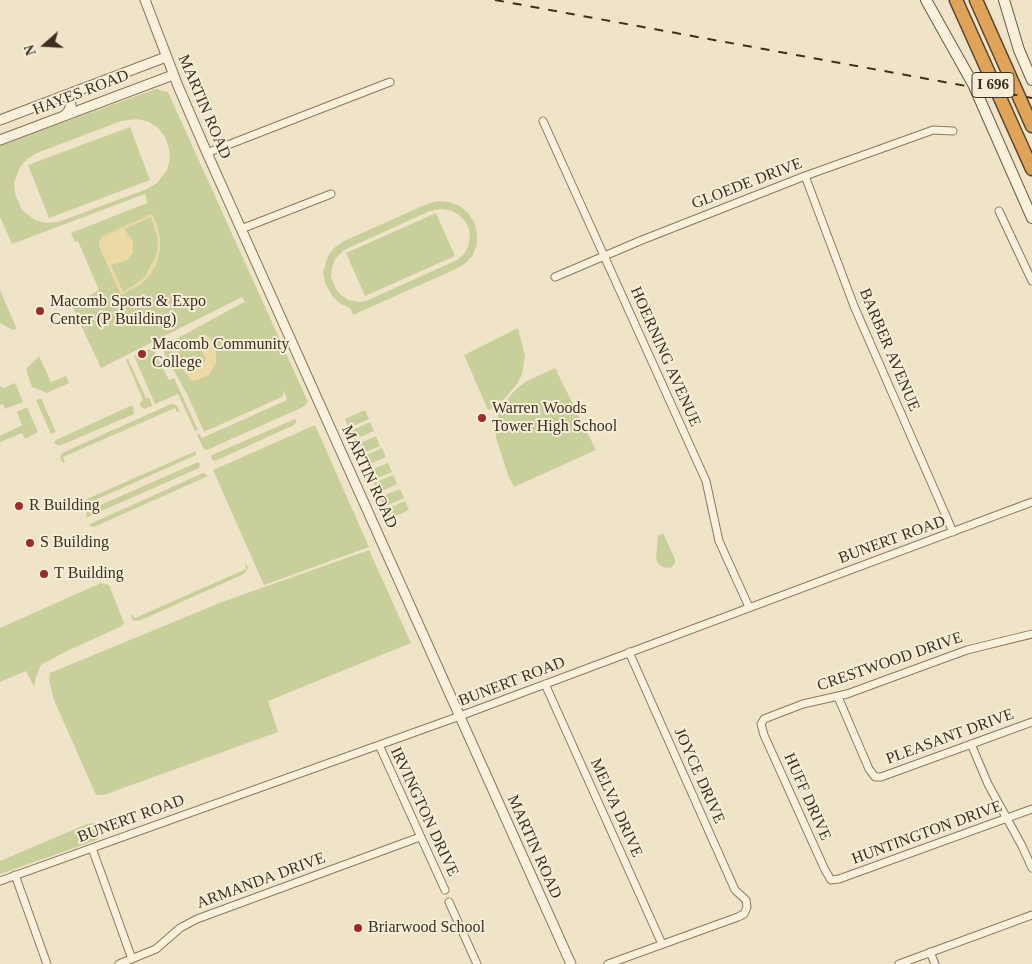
<!DOCTYPE html>
<html>
<head>
<meta charset="utf-8">
<style>
	body { margin:0 }
	#map { position:relative; width:1032px; height:964px; overflow:hidden; background:#f0e4c8; font-family:Georgia,serif }
	canvas { display:block }
	.north { position:absolute; left:20px; top:20px; width:50px; height:50px; -webkit-text-stroke:4px #f7eed8; paint-order:stroke; rotate:251deg; font-size:14px; font-weight:700; line-height:20px; text-align:center; color:#3d2e20 }
	.north::after { content:''; display:block; margin:auto; width:18px; height:22px; background:#3d2e20; clip-path:polygon(50% 0,100% 100%,50% 72%,0 100%) }
</style>
</head>
<body>
<div id="map">
<canvas width="1032" height="964"></canvas>
<div class="north">N</div>
</div>
<script>
const c = document.querySelector('canvas').getContext('2d');
c.lineJoin = 'round';
function fill(path, color) {
  c.fillStyle = color;
  c.fill(path, 'evenodd');
}
function poly(rows) {
  const path = new Path2D();
  for (const r of rows) {
    path.moveTo(r[0], r[1]);
    for (let i = 2; i < r.length; i += 2) path.lineTo(r[i], r[i + 1]);
  }
  return path;
}
function stroke(path, color, width, dash) {
  c.strokeStyle = color;
  c.lineWidth = width;
  c.lineCap = dash ? 'butt' : 'round';
  c.setLineDash(dash || []);
  c.stroke(path);
}
function label(font, color, halo, rows, align = 'center') {
  c.font = font + ' Georgia,serif';
  c.lineWidth = 4;
  c.setLineDash([]);
  c.textBaseline = 'middle';
  c.strokeStyle = halo;
  c.fillStyle = color;
  for (const [text, x, y, turn = 0] of rows) {
    c.save();
    c.translate(x, y);
    c.rotate((+turn || 0) * Math.PI / 180);
    c.textAlign = isNaN(turn) ? turn : align;
    if (halo) c.strokeText(text, 0, 0);
    c.fillText(text, 0, 0);
    c.restore();
  }
}
const green = poly([
	[156,89,168,92,308,402,303,407,207,450,204,449,197,435,199,433,202,438,287,400,284,391,282,397,204,432,187,394,165,355,163,348,167,344,242,303,245,303,242,297,101,368,72,306,99,290,78,241,75,242,71,233,147,203,145,194,12,244,0,217,0,145],
	[138,119,149,122,158,128,165,137,169,148,170,159,167,170,157,183,147,189,58,222,46,223,35,220,22,210,15,194,14,183,20,167,27,159,37,153,121,121],
	[130,127,150,180,49,218,28,165],
	[438,201,449,202,460,206,468,213,474,222,477,233,477,244,473,255,466,263,456,269,353,315,350,308,341,304,333,297,325,283,323,272,328,256,335,247,344,241,427,204],
	[443,209,452,211,459,215,465,221,469,229,470,238,468,247,464,254,457,260,366,301,358,302,349,300,341,295,336,289,331,277,332,268,335,259,344,250,430,211],
	[436,213,455,256,365,296,346,253],
	[0,290,15,325,17,329,13,330,0,323],
	[518,328,525,356,522,374,517,384,505,398,496,406,488,410,464,355],
	[152,348,169,380,174,378,198,430,195,431,178,394,155,404,134,356],
	[39,356,51,382,66,376,69,383,47,393,32,387,26,369],
	[128,359,146,398,150,398,152,406,144,409,140,406,140,403,143,400,126,360],
	[555,368,596,450,514,487,508,475,496,438,498,412,514,391,525,382],
	[15,383,23,402,5,409,3,404,0,405,0,386,3,388],
	[41,398,56,432,51,434,36,400],
	[171,404,176,405,180,411,177,412,175,408,63,457,65,462,63,463,60,457,62,453],
	[130,406,133,407,134,414,59,446,54,443,56,440],
	[27,407,38,432,25,439,22,433,0,442,0,436,22,425,17,412],
	[365,410,369,419,349,428,345,419],
	[295,419,297,421,294,425,215,461,211,459,212,455],
	[370,422,374,431,354,440,350,431],
	[315,425,369,547,264,585,213,470],
	[376,436,380,446,361,454,356,445],
	[382,448,386,457,366,466,362,457],
	[196,451,196,455,82,506,80,502],
	[198,462,200,464,199,468,88,517,86,516,87,511],
	[388,463,392,472,372,480,368,471],
	[203,473,207,475,206,477,94,527,90,526,90,524],
	[393,475,397,484,378,493,374,483],
	[400,489,404,498,384,507,380,497],
	[405,501,409,510,389,519,385,510],
	[663,533,675,559,675,563,671,568,663,567,658,564,656,559,658,536],
	[369,550,411,643,268,701,278,732,104,795,96,795,54,700,49,680,50,673,222,602],
	[245,564,246,564,248,568,244,574,139,621,133,620,130,615,132,615,135,618,246,569],
	[101,583,109,585,124,623,122,626,65,652,41,665,36,677,34,687,26,671,0,682,0,628],
	[95,823,100,834,97,840,0,874,0,861,87,824]
]);
const sand = poly([
	[152,214,157,225,160,238,160,250,156,265,150,275,141,284,121,295,99,246,99,242,103,236],
	[151,217,157,235,158,248,155,258,144,278,133,286,123,292,111,265,126,261,133,253,133,241,124,229],
	[204,334,210,338,216,347,216,363,209,375,198,380,192,381,184,371,176,355,173,355,168,360,168,359,171,354,171,349,174,347,173,340,174,340,175,346,178,348],
	[195,341,206,358,205,361,191,369,187,370,178,354,179,350]
]);
const minor = poly([
	[543,121,706,481,719,541,749,607],
	[207,153,390,82],
	[805,176,854,306,953,532],
	[999,211,1032,281],
	[241,229,331,194],
	[555,277,642,240,805,176,897,143,933,130,953,131],
	[1032,634,967,650,847,694,803,704,769,717,764,719,761,724,764,735,825,870,831,880,839,879,1032,809],
	[545,684,662,944],
	[838,697,869,769,875,777,881,777,1032,722],
	[971,744,988,784,1022,846,1032,868],
	[379,745,445,890],
	[92,848,132,959],
	[15,875,47,964],
	[0,881,460,716,1032,502],
	[449,902,477,964],
	[930,952,935,964],
	[119,964,156,949,180,928,197,919,420,837],
	[608,964,738,917,744,914,747,907,746,900,735,890,629,652],
	[899,964,1032,915]
]);
const tertiary = poly([
	[145,0,178,86,207,153,571,964],
	[64,116,68,112,71,105,69,99,64,96],
	[0,120,166,57],
	[0,140,173,75]
]);
const secondary = poly([
	[926,0,973,84,1032,218],
	[1004,0,1019,50,1032,80]
]);
const motorway = poly([
	[956,0,1032,169],
	[976,0,1032,126]
]);
const rail = poly([
	[495,0,1032,98]
]);
const markers = [
	[40,311,5,"#9e2a2b"],
	[142,354,5,"#9e2a2b"],
	[482,418,5,"#9e2a2b"],
	[19,506,5,"#9e2a2b"],
	[30,543,5,"#9e2a2b"],
	[44,574,5,"#9e2a2b"],
	[358,928,5,"#9e2a2b"]
];
const shields = [
	[993,85,42]
];
const shieldNames = [
	["I 696",993,85]
];
const streetNames = [
	["HAYES ROAD",81,93,-21],
	["MARTIN ROAD",204,107,67],
	["GLOEDE DRIVE",747,184,-21],
	["BARBER AVENUE",889,350,67],
	["HOERNING AVENUE",665,357,66],
	["MARTIN ROAD",369,477,65],
	["BUNERT ROAD",892,540,-20],
	["CRESTWOOD DRIVE",890,662,-19],
	["BUNERT ROAD",512,682,-21],
	["PLEASANT DRIVE",950,737,-20],
	["JOYCE DRIVE",699,776,66],
	["HUFF DRIVE",807,797,66],
	["MELVA DRIVE",616,808,66],
	["IRVINGTON DRIVE",424,812,65],
	["BUNERT ROAD",131,819,-20],
	["HUNTINGTON DRIVE",927,833,-20],
	["MARTIN ROAD",534,847,66],
	["ARMANDA DRIVE",261,881,-20]
];
const poiNames = [
	["Macomb Sports & Expo",50,302],
	["Center (P Building)",50,320],
	["Macomb Community",152,345],
	["College",152,363],
	["Warren Woods",492,409],
	["Tower High School",492,427],
	["R Building",29,506],
	["S Building",40,543],
	["T Building",54,574],
	["Briarwood School",368,928]
];
fill(green, '#c9cf9b');
fill(sand, '#ecd9a5');
stroke(minor, '#8d765c', 9);
stroke(tertiary, '#8d765c', 11);
stroke(secondary, '#6f573f', 12);
stroke(motorway, '#5b4430', 15);
stroke(minor, '#faf1dc', 7);
stroke(tertiary, '#faf1dc', 9);
stroke(secondary, '#faf1dc', 10);
stroke(motorway, '#e0a458', 12);
stroke(rail, '#3d2e20', 2, [9, 9]);
for (const [x, y, r, color] of markers) {
  const dot = new Path2D();
  dot.arc(x, y, r, 0, 2 * Math.PI);
  c.fillStyle = color;
  c.fill(dot);
  stroke(dot, '#f7eed8', 2);
}
for (const [x, y, w] of shields) {
  const box = new Path2D();
  box.roundRect(x - w / 2, y - 12.5, w, 25, 4);
  c.fillStyle = '#f7eed8';
  c.fill(box);
  stroke(box, '#3d2e20', 1);
}
label('bold 15px', '#3d2e20', null, shieldNames);
label('16px', '#3d2e20', '#f7eed8', streetNames);
label('16px', '#3d2e20', '#f7eed8', poiNames, 'left');
</script>
</body>
</html>
